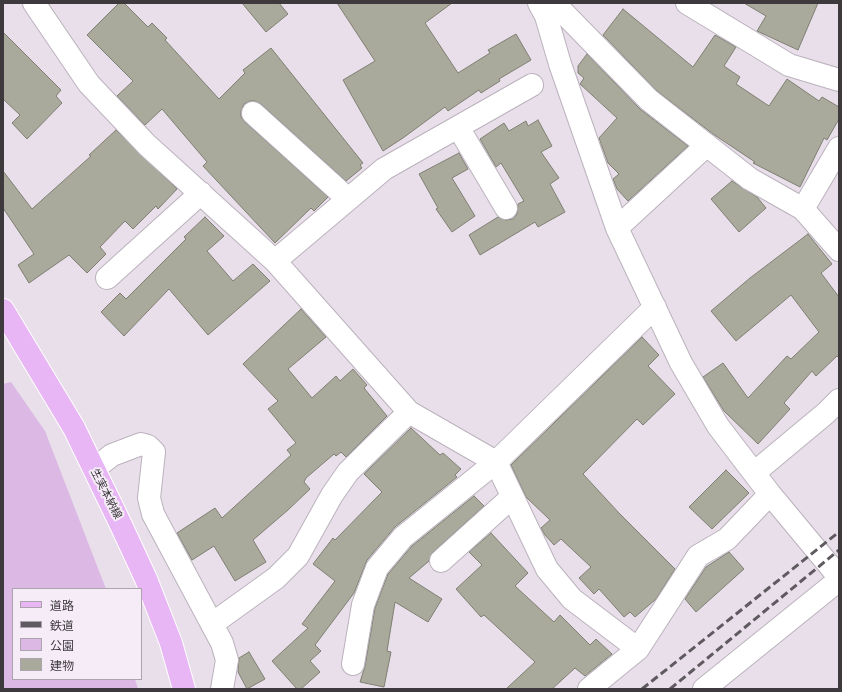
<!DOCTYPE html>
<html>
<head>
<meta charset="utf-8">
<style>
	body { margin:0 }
	#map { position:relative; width:842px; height:692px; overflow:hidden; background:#e8dfea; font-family:"Fira Sans Condensed","Noto Sans JP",sans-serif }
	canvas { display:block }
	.frame { position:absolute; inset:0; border:4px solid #3d393d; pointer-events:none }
	.legend { position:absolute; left:12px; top:588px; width:130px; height:92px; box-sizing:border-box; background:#f6ecf8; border:1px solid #aca4ad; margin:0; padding:5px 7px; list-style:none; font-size:12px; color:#3d393d }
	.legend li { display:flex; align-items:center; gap:8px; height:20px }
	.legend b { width:20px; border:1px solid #aca4ad }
</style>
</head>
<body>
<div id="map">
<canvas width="842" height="692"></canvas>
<div class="frame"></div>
<ul class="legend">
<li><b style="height:5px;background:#e8b6f4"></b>道路</li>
<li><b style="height:5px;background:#5f5a5f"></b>鉄道</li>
<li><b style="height:11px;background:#dcb8e4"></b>公園</li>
<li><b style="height:11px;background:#a9aa9c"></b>建物</li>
</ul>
</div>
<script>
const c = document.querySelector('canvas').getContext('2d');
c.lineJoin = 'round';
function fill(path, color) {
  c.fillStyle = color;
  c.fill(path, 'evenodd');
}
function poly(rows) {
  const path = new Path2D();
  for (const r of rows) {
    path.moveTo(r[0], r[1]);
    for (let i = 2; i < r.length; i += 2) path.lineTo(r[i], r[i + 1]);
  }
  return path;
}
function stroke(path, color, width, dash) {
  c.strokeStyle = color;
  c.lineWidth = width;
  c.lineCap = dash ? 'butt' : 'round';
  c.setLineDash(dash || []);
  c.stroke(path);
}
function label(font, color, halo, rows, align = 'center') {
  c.font = font + ' "Fira Sans Condensed","Noto Sans JP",sans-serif';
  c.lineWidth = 4;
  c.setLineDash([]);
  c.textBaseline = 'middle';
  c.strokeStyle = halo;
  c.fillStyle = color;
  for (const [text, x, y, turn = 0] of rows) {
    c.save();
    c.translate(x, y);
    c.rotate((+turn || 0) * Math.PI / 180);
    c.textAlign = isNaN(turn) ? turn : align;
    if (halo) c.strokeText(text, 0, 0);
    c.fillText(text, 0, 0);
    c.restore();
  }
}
const green = poly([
	[11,382,45,431,106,589,13,589,13,679,135,679,138,689,3,689,3,384]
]);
const building = poly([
	[119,3,124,3,148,27,152,23,167,38,165,40,219,99,245,73,243,70,271,48,363,163,360,165,362,168,346,181,261,104,255,101,250,101,244,104,241,111,241,117,245,122,328,197,314,211,311,208,275,243,203,166,207,162,162,109,145,125,117,96,133,81,87,35,119,3],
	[242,3,279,3,288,14,266,32,242,3],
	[337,3,452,3,425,23,458,73,490,53,488,50,516,34,531,60,499,79,500,81,481,93,479,90,448,111,445,107,403,138,383,151,343,80,375,61,337,3],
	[744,3,818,3,798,50,757,31,766,16,744,3],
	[623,9,693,67,715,35,736,47,724,66,740,77,736,84,769,106,787,79,819,101,822,97,839,107,839,119,827,140,824,138,800,187,753,163,755,162,713,134,657,91,603,35,623,9],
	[3,32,61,90,56,96,62,103,27,139,12,123,20,115,3,99,3,32],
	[587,54,640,109,688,146,628,201,617,189,613,179,619,174,608,163,599,138,617,118,580,84,584,78,578,73,578,66,587,54],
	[538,120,552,146,541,152,559,178,550,184,565,212,538,227,535,222,480,255,469,235,498,217,506,220,513,219,517,214,518,204,524,201,501,163,496,167,480,139,504,123,509,131,526,121,528,126,538,120],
	[116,130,177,189,158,209,156,206,133,229,125,221,100,247,106,254,87,273,69,255,29,283,18,265,34,254,3,208,3,171,32,209,91,156,89,155,116,130],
	[459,153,468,169,452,178,475,216,452,232,436,209,438,208,419,174,459,153],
	[732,181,757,197,766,208,739,232,711,199,732,181],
	[205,217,224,236,207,251,233,281,253,264,270,281,208,335,169,289,124,336,101,312,120,293,126,299,186,239,184,237,205,217],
	[808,234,832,264,821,273,839,297,839,358,837,356,816,376,812,371,784,403,790,409,758,444,724,411,703,377,723,363,748,398,787,356,791,359,819,332,791,295,736,341,711,311,750,278,808,234],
	[301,309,326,337,288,369,312,398,336,376,340,381,353,369,367,385,364,388,387,416,346,457,341,452,336,456,334,454,306,478,304,482,310,489,288,510,253,540,266,562,235,581,214,546,192,560,177,533,215,508,222,518,291,455,287,450,296,443,268,409,278,401,243,364,301,309],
	[642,337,659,355,648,366,675,394,643,425,637,419,583,474,619,513,675,569,656,599,635,617,630,612,624,617,599,589,594,594,579,578,591,567,561,539,554,545,545,535,541,528,550,520,526,497,511,465,642,337],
	[411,428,440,455,443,453,461,469,455,475,457,477,395,527,367,560,354,593,315,645,321,651,310,661,320,672,301,689,297,689,272,661,308,628,302,624,335,581,313,564,333,538,335,540,382,492,364,474,411,428],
	[726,470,749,493,712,529,689,507,726,470],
	[474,496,484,506,433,552,429,561,409,578,442,599,428,622,395,602,387,651,391,652,384,687,360,682,365,666,375,608,388,574,412,546,474,496],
	[491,533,528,573,515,586,554,622,560,615,590,645,596,639,612,654,585,676,575,668,552,689,506,689,535,662,484,615,481,617,456,589,482,565,469,552,491,533],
	[729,552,744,569,696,612,685,599,706,567,729,552],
	[249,652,265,679,247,689,238,672,239,658,249,652]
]);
const street = poly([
	[34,3,89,84,147,145,275,261,409,412,496,462,547,569,572,599,638,649],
	[539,3,546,16,560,64,617,228,681,363,718,426,770,494,839,577],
	[554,3,649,100,750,179,803,209,839,250],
	[687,3,789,65,839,80],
	[253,113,348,199],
	[458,127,506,208],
	[803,209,839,148],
	[617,228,707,145],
	[275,261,384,169,532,85],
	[107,278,201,193],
	[94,469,112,455,141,444,148,446,154,452,149,498,153,514,222,643,227,660,222,689],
	[754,473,826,413,839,400],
	[441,561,512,497],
	[212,624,276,578,298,556,332,495,348,472,409,412],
	[353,664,363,605,377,568,403,537,496,462,655,307],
	[589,689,638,649,698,556,727,539,770,494],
	[704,689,839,580]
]);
const primary = poly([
	[3,310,74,428,121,525,146,579,171,643,184,689]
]);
const rail = poly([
	[642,689,839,532],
	[670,689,839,550]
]);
const streetNames = [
	["生実本納線",106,494,63]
];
fill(green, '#dcb8e4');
fill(building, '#a9aa9c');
stroke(building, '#7e7f72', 1);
stroke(street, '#bbb2bd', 24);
stroke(primary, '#fff', 24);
stroke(street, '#fff', 22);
stroke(primary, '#e8b6f4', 22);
stroke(rail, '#5f5a5f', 3, [8, 4]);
label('11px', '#3d393d', '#f6ecf8', streetNames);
</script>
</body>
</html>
